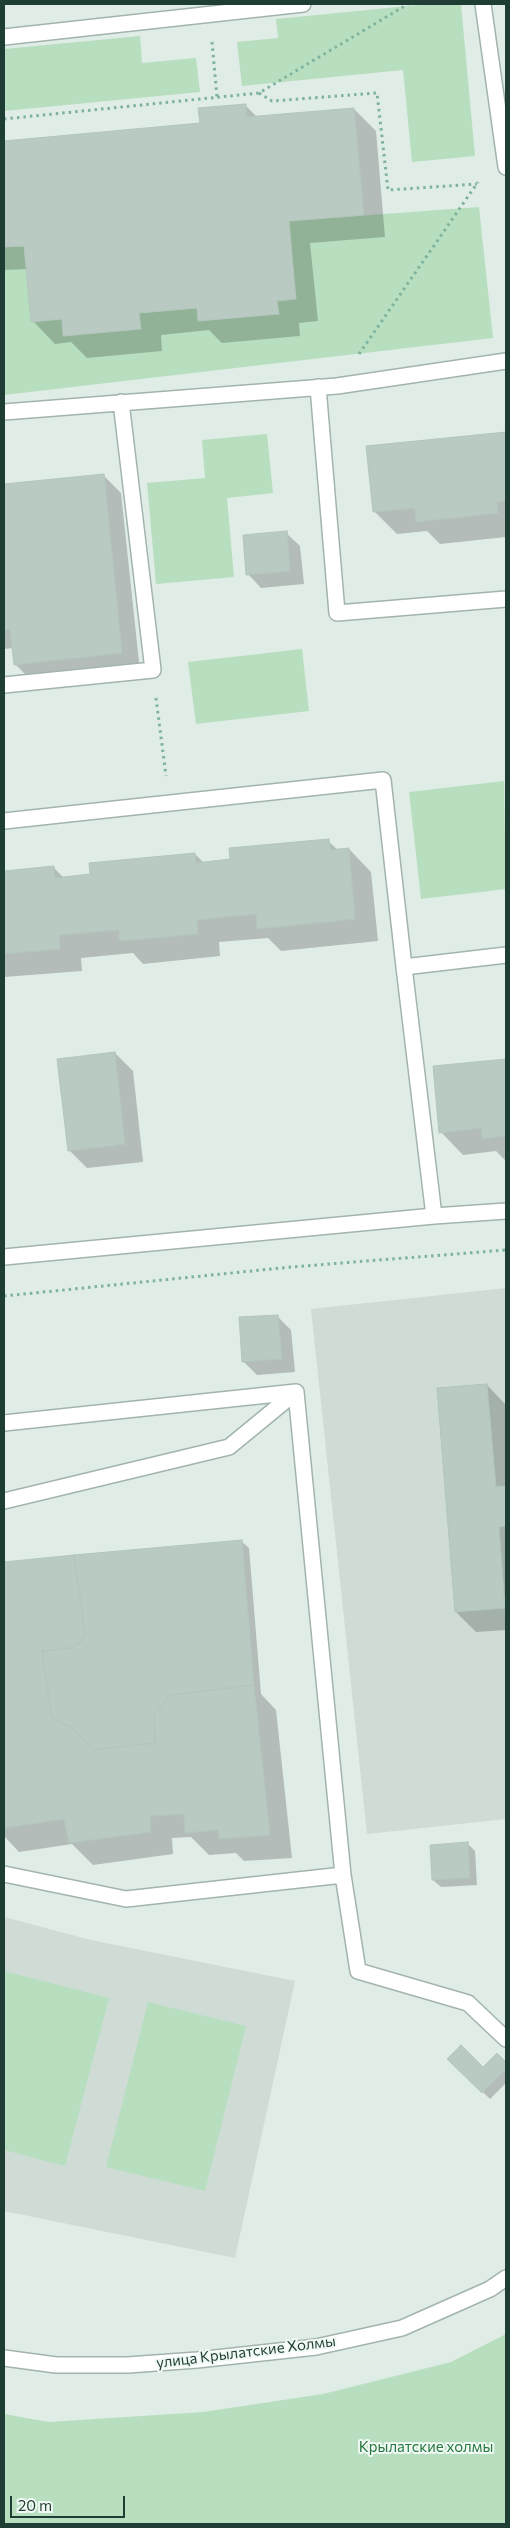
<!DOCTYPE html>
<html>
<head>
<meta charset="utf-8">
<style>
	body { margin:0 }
	#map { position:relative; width:510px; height:2528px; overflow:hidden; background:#e0ece6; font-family:Commissioner,sans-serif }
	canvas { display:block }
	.frame { position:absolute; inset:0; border:5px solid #1f3e33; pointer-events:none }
	.scale { position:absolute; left:10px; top:2496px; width:115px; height:22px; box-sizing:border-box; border:2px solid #1f3e33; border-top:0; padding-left:6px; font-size:15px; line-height:18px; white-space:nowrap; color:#1f3e33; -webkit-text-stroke:4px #f1f9f4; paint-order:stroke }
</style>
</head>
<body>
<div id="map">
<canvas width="510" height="2528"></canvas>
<div class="frame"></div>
<div class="scale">20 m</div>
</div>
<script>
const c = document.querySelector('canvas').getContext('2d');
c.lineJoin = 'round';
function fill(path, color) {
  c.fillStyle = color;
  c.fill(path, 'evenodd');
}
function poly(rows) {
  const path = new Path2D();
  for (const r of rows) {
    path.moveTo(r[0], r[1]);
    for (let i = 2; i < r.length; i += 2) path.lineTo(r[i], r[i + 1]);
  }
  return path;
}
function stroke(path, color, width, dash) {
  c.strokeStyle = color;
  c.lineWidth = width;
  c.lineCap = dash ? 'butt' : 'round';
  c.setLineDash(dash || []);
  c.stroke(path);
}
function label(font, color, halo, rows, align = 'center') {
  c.font = font + ' Commissioner,sans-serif';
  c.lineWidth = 4;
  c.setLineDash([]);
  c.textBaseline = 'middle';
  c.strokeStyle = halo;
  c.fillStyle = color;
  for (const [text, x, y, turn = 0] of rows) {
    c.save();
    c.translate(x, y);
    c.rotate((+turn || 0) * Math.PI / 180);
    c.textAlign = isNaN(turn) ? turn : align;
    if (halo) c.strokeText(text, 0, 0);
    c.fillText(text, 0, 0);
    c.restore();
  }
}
const built = poly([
	[506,1288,506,1819,367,1834,311,1309],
	[4,1917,91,1940,295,1981,235,2258,4,2211]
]);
const green = poly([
	[428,4,461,4,475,156,412,162,403,70,242,86,237,42,278,38,276,19],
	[140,36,142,63,196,58,200,92,4,111,4,49],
	[479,207,493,338,4,395,4,247,24,246,32,322,62,319,64,336,140,329,139,313,197,308,199,321,278,314,277,301,289,221],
	[267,434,273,493,227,498,234,577,156,584,147,483,205,478,202,440],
	[302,649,309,711,196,724,188,662],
	[504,781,506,889,421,899,409,792],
	[4,1971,109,1998,65,2166,4,2150],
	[148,2002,246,2026,205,2191,106,2167],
	[506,2334,506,2524,4,2524,4,2414,49,2422,203,2412,323,2394,451,2362]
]);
const shadow = poly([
	[245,105,257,117,354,109,376,131,385,237,310,243,318,321,299,323,300,336,222,343,209,330,161,335,162,351,87,358,71,342,55,344,33,321,28,269,4,270,4,142,201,125],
	[506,434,506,537,440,544,427,531,397,534,374,511,368,447],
	[103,475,121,493,140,671,33,682,15,664,13,648,4,649,4,486],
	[286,533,300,546,304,584,261,588,248,574],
	[328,841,338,850,349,849,371,872,378,941,281,951,268,938,219,942,220,956,143,964,133,953,81,958,82,971,4,977,4,872,54,868,64,878,92,876,195,854,204,863,231,860],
	[115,1053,133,1071,143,1162,87,1168,69,1150],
	[506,1060,506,1161,496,1151,463,1155,441,1132,434,1067],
	[277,1316,291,1330,295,1372,257,1375,243,1361],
	[487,1385,506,1405,506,1630,476,1632,456,1612],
	[241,1541,249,1548,261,1694,276,1710,292,1858,244,1861,236,1853,209,1855,191,1837,172,1838,173,1854,93,1865,72,1844,19,1852,4,1836,4,1564],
	[467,1843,475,1851,477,1885,441,1887,433,1880],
	[497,2055,506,2064,506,2083,490,2099,449,2059,483,2069]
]);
const building = poly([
	[246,104,246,117,354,108,364,215,289,221,296,299,277,301,279,314,198,321,197,308,139,313,141,329,63,336,62,319,31,322,24,246,4,247,4,141,200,123,198,108,246,104],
	[506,432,506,501,497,502,498,513,416,522,415,508,373,512,366,446,506,432],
	[104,474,122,653,14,665,10,629,4,630,4,484,104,474],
	[287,531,290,571,246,575,243,535,287,531],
	[329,839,330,850,349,848,355,919,257,929,256,914,197,920,198,934,119,941,119,930,59,935,60,949,4,954,4,871,54,866,55,878,90,874,89,863,195,853,196,863,230,859,229,848,329,839],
	[115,1052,125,1144,68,1151,57,1059,115,1052],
	[506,1059,506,1136,482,1139,481,1128,439,1133,433,1066,506,1059],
	[278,1315,282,1359,242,1362,239,1317,278,1315],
	[487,1384,496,1487,506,1486,506,1526,499,1527,505,1608,455,1612,437,1388,487,1384],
	[242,1540,254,1685,171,1695,154,1715,155,1743,93,1750,72,1727,52,1719,42,1651,70,1648,80,1643,85,1633,74,1555,242,1540],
	[74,1555,85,1633,80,1643,70,1648,42,1651,52,1719,72,1727,93,1750,155,1743,154,1715,171,1695,254,1685,270,1835,219,1839,218,1830,185,1833,184,1814,150,1816,151,1832,69,1843,64,1819,4,1828,4,1562,74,1555],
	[468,1842,470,1878,432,1880,430,1845,468,1842],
	[461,2045,483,2067,497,2053,506,2062,506,2069,482,2093,447,2059,461,2045]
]);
const path = poly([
	[212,42,217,97],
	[259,93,272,101,377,93,388,190,477,184],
	[4,119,259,93,408,4],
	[359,354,478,182],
	[156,698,166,776],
	[4,1296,291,1267,506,1250]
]);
const minor = poly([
	[483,4,506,167],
	[4,37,303,4],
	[318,387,337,613,506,599],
	[4,412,337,386,506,361],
	[4,685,153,670,121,402],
	[4,821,383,780,404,967],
	[434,1216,404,967,506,955],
	[4,1257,434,1216,506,1211],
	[296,1392,343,1875],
	[4,1423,296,1392],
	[4,1501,229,1447,296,1392],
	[4,1874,126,1899,343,1875,358,1971,468,2003,506,2039],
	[4,2358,56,2365,128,2365,197,2360,316,2347,402,2328,490,2289,506,2278]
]);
const streetNames = [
	["улица Крылатские Холмы",246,2352,-7]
];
const parkNames = [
	["Крылатские холмы",426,2447]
];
fill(built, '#cedcd5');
fill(green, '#b7dfbf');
fill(shadow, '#0003');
fill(building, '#b8cac1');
stroke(building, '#b2c6bc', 1);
stroke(minor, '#a2b4ad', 18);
stroke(path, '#7eb29d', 3, [2.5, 4]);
stroke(minor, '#fff', 15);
label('15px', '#1f3e33', '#f1f9f4', streetNames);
label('15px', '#26783f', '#f1f9f4', parkNames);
</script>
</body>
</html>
